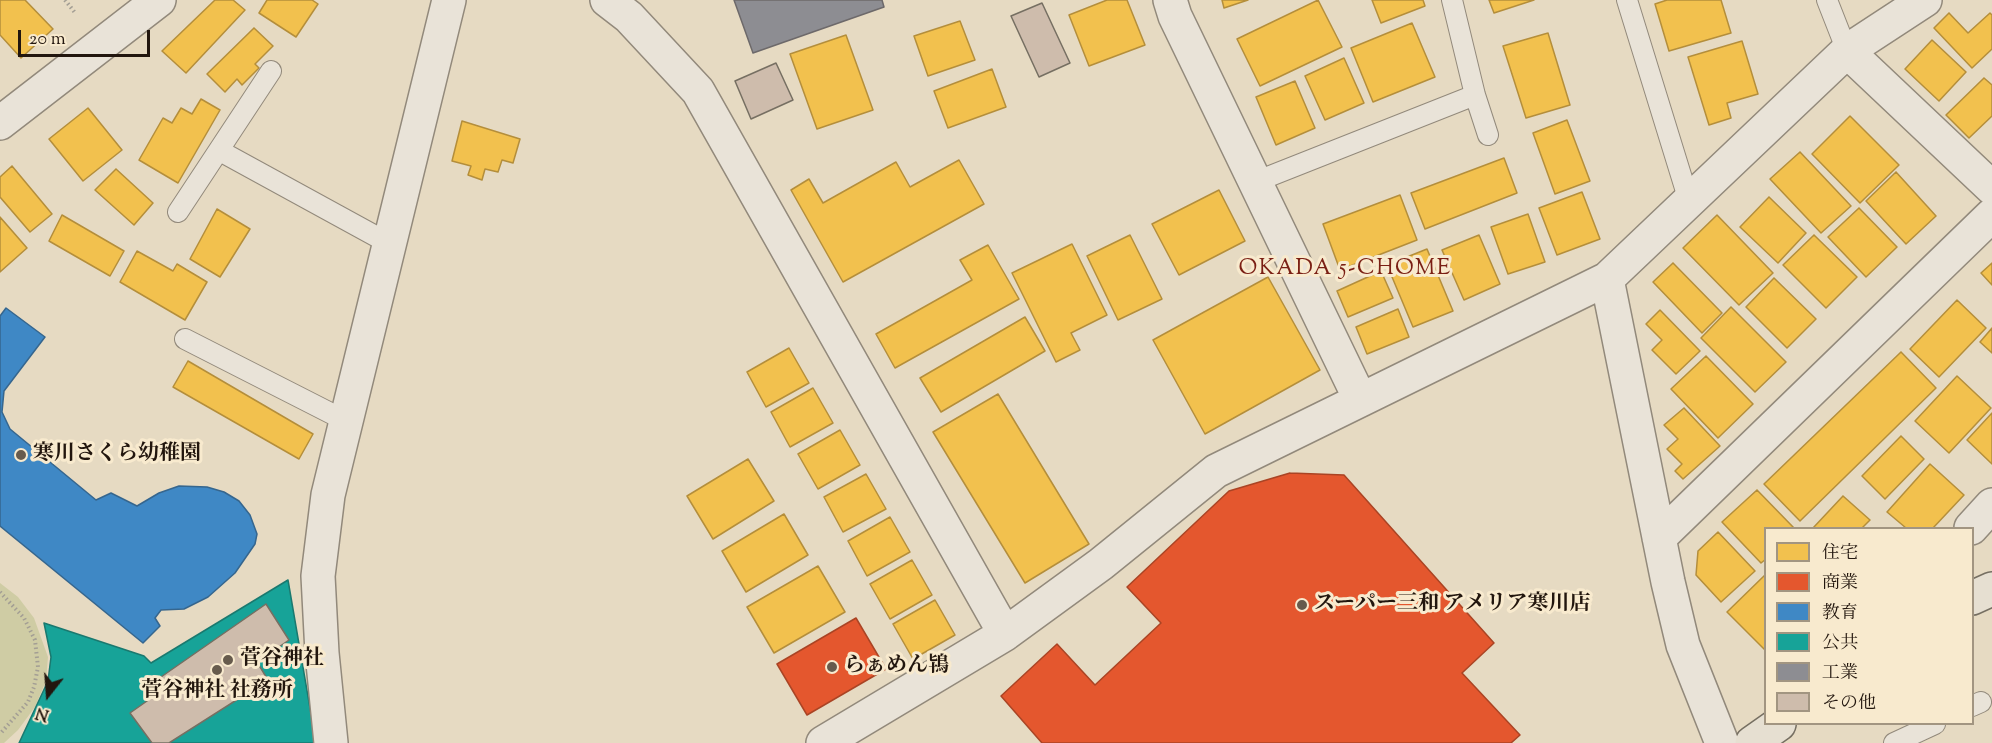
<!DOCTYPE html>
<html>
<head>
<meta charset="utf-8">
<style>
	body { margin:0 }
	#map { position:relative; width:1992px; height:743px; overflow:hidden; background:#e6dac2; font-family:"Sorts Mill Goudy","Noto Serif JP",serif }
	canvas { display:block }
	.legend { position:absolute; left:1764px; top:527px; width:210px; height:198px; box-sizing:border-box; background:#f8eace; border:2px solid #a29581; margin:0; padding:8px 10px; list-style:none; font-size:18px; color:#22160e }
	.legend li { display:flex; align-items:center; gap:12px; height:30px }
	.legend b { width:30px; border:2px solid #a29581 }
	.north { position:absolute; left:18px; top:665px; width:60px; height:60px; -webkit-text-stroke:4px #f8eace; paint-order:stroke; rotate:197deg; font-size:16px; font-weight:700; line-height:24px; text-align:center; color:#22160e }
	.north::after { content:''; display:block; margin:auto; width:21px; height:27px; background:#22160e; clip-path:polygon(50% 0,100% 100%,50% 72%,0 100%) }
	.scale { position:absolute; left:18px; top:30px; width:132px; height:27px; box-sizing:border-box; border:3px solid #22160e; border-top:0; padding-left:8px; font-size:18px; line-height:21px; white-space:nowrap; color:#22160e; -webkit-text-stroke:4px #f8eace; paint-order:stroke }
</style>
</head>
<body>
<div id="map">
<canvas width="1992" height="743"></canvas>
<ul class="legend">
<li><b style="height:16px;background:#f2c14e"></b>住宅</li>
<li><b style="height:16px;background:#e4572e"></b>商業</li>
<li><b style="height:16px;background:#3f88c5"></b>教育</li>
<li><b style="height:16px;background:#17a398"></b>公共</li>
<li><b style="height:16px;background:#8d8d92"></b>工業</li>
<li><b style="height:16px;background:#cebcac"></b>その他</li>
</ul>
<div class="north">N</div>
<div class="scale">20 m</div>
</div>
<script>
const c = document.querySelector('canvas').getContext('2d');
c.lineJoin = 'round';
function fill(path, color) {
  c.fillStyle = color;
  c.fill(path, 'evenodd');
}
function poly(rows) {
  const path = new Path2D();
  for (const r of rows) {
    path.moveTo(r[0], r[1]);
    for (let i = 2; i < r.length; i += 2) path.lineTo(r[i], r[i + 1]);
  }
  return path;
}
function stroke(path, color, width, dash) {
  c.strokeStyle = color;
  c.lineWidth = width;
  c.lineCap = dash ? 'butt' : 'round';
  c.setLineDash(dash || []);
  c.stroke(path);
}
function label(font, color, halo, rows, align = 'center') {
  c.font = font + ' "Sorts Mill Goudy","Noto Serif JP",serif';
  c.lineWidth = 6;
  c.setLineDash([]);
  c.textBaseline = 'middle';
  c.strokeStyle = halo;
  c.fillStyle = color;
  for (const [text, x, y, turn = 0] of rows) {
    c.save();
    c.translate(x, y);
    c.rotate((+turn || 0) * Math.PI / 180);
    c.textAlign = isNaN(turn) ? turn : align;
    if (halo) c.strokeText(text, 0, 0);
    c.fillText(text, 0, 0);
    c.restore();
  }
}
const green = poly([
	[0,583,18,597,34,618,48,657,46,681,35,707,18,730,4,743,0,743]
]);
const homes = poly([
	[0,0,25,0,53,29,21,58,0,35,0,0],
	[215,0,233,0,245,10,186,73,162,51,215,0],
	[267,0,312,0,318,4,296,37,259,13,267,0],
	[1107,0,1127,0,1145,45,1089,66,1069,15,1107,0],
	[1222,0,1248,0,1224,8,1222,0],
	[1318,0,1342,47,1260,86,1237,39,1318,0],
	[1372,0,1423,0,1425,6,1381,23,1372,0],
	[1489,0,1534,0,1494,13,1489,0],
	[1667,0,1721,0,1731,33,1669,51,1655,4,1667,0],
	[1949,13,1968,33,1990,13,1992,15,1992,49,1972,68,1934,28,1949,13],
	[960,21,975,60,928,76,914,36,960,21],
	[1412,23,1435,77,1373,102,1351,48,1412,23],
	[254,28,273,46,255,64,259,68,242,85,237,79,225,92,207,74,254,28],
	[1548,33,1570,105,1526,118,1503,46,1548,33],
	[846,35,873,110,817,129,790,54,846,35],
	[1932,40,1966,72,1939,101,1905,69,1932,40],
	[1742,41,1758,94,1727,103,1731,118,1709,125,1688,57,1742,41],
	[1344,58,1364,103,1325,120,1305,76,1344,58],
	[992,69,1006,107,948,128,934,91,992,69],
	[1984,78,1992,85,1992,116,1969,138,1946,115,1984,78],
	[1295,81,1315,128,1276,145,1256,97,1295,81],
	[201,99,220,110,178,183,139,160,163,118,172,123,181,108,192,114,201,99],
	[88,108,122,150,83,181,49,139,88,108],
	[1850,116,1899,165,1860,203,1812,154,1850,116],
	[1567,120,1590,181,1555,194,1533,133,1567,120],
	[462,121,520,139,513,163,502,160,498,172,485,169,482,180,468,175,471,166,452,161,462,121],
	[1800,152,1851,206,1821,233,1770,179,1800,152],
	[1504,158,1517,193,1425,229,1411,193,1504,158],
	[959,160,984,204,843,282,791,190,809,179,823,203,896,162,910,187,959,160],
	[12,166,52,214,30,232,0,197,0,177,12,166],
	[116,169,153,203,134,225,95,190,116,169],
	[1896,172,1936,216,1906,244,1866,201,1896,172],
	[1219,190,1245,241,1179,275,1152,224,1219,190],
	[1582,192,1600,239,1557,255,1539,208,1582,192],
	[1400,195,1417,240,1340,270,1323,224,1400,195],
	[1769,197,1806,233,1778,263,1740,227,1769,197],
	[1859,208,1897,247,1866,277,1828,237,1859,208],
	[217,209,250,229,220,277,190,259,217,209],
	[1528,214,1545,262,1508,274,1491,227,1528,214],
	[62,215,124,251,110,276,49,241,62,215],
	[1717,215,1773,273,1739,305,1683,248,1717,215],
	[0,217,27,248,0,272,0,217],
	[1130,235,1162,299,1118,320,1087,256,1130,235],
	[1479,235,1500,284,1464,300,1442,250,1479,235],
	[1814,235,1857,277,1826,308,1783,265,1814,235],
	[1072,244,1107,315,1071,333,1080,350,1056,362,1012,273,1072,244],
	[988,245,1019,299,895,368,876,334,972,280,960,260,988,245],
	[1427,249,1453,311,1413,327,1387,265,1427,249],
	[137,251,173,271,177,264,207,282,185,320,120,282,137,251],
	[1673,263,1722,313,1702,333,1653,282,1673,263],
	[1992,263,1992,285,1981,273,1992,263],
	[1381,271,1393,298,1348,317,1337,291,1381,271],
	[1268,277,1320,370,1205,434,1153,340,1268,277],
	[1774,278,1816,319,1787,348,1746,307,1774,278],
	[1957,300,1986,328,1939,377,1910,349,1957,300],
	[1731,307,1786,362,1755,392,1701,338,1731,307],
	[1398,309,1409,337,1367,354,1356,327,1398,309],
	[1660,310,1700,351,1676,374,1652,350,1662,340,1646,324,1660,310],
	[1025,317,1045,351,941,412,920,378,1025,317],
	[1992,328,1992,353,1980,342,1992,328],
	[789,348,809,383,766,407,747,372,789,348],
	[1901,352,1936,388,1800,521,1764,484,1901,352],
	[1706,356,1753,404,1718,438,1671,389,1706,356],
	[188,361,313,434,299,459,173,387,188,361],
	[1957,376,1991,408,1949,453,1915,421,1957,376],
	[813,388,833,423,790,447,771,412,813,388],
	[998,394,1089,544,1025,583,933,432,998,394],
	[1684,408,1720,446,1683,479,1675,471,1682,464,1667,449,1678,439,1664,425,1684,408],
	[1992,413,1992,464,1967,440,1992,413],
	[840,430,860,465,818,489,798,454,840,430],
	[1901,436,1924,459,1885,499,1862,476,1901,436],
	[748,459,774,501,713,539,687,496,748,459],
	[1930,464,1964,495,1933,528,1906,528,1887,512,1930,464],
	[866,474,886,509,843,532,824,497,866,474],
	[1757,490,1794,528,1766,528,1766,559,1761,563,1722,522,1757,490],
	[1843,496,1870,520,1862,528,1813,528,1843,496],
	[784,514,808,555,746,592,722,551,784,514],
	[890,517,910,552,867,576,848,541,890,517],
	[1718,532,1755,571,1721,602,1696,575,1698,551,1718,532],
	[912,560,932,595,890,619,870,584,912,560],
	[818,566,845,612,774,653,747,607,818,566],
	[1766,574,1766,651,1727,612,1766,574],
	[935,600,955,635,913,659,893,624,935,600]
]);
const shops = poly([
	[1290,473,1344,475,1494,643,1462,673,1520,735,1511,743,1042,743,1001,696,1057,644,1095,685,1161,623,1127,587,1229,491,1290,473],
	[856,618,886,669,807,715,777,664,856,618]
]);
const schools = poly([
	[6,308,45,337,4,391,2,412,10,429,96,500,111,493,137,506,159,493,179,486,207,487,224,492,239,501,250,515,257,534,255,544,235,573,208,597,184,609,161,610,155,618,160,626,143,643,0,526,0,316,6,308]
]);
const public = poly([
	[288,580,316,743,19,743,48,681,51,657,44,623,144,656,151,663,288,580]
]);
const industry = poly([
	[734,0,882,0,884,7,753,53,734,0]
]);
const building = poly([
	[1042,3,1070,63,1039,77,1011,16,1042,3],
	[776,63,793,100,751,119,735,81,776,63],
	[266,604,289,640,257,662,268,680,169,743,152,743,130,713,147,701,161,677,266,604]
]);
const path = poly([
	[65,0,76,14],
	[0,592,24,618,35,640,38,667,34,687,28,702,0,734]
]);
const lane = poly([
	[1452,0,1475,95,1488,135],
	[1627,0,1689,201],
	[1827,0,1847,51],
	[220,151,390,244],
	[1255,182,1475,95],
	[178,212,271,71],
	[185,339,346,421],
	[1972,706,1981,702],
	[1894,743,1935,724]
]);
const street = poly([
	[607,0,629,17,698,91,1005,634],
	[1170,0,1175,16,1360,399],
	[1847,51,1992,188],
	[0,123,159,0],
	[1607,279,1668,582,1683,645,1722,743],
	[1971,528,1992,505],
	[1659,538,1992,215],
	[331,743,322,653,318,576,328,495,449,0],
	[823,743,1005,634,1101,564,1216,471,1607,279,1847,51,1925,0]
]);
const primary = poly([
	[1972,598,1992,589],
	[1752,743,1779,724]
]);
const markers = [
	[21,455,6,"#675b4d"],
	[1302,605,6,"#675b4d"],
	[228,660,6,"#675b4d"],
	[832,667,6,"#675b4d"],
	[217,670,6,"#675b4d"]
];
const poiNames = [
	["寒川さくら幼稚園",33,455],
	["スーパー三和 アメリア寒川店",1314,605],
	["菅谷神社",240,660],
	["らぁめん鴇",844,667],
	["菅谷神社 社務所",217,692,"center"]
];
const neighbourhoodNames = [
	["OKADA 5-CHOME",1345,270]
];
fill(green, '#cfcca4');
fill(homes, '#f2c14e');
stroke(homes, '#b48e3b', 1.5);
fill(shops, '#e4572e');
stroke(shops, '#aa4424', 1.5);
fill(schools, '#3f88c5');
stroke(schools, '#36668e', 1.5);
fill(public, '#17a398');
stroke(public, '#1a796f', 1.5);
fill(industry, '#8d8d92');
stroke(industry, '#6d696a', 1.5);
fill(building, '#cebcac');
stroke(building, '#766f62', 1.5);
stroke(lane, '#92897b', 22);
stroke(street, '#92897b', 36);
stroke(primary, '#766f62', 36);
stroke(path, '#a39e94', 4, [1.5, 3]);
stroke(lane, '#e9e3d8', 20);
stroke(street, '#e9e3d8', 33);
stroke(primary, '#e6dfd1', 33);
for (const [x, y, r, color] of markers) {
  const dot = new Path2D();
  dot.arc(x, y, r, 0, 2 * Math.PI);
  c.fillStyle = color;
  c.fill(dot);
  stroke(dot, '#f8eace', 2);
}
label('bold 21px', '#22160e', '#f8eace', poiNames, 'left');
c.letterSpacing = '1.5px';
label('22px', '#7a1f14', '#f8eace', neighbourhoodNames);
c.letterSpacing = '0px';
</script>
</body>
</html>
